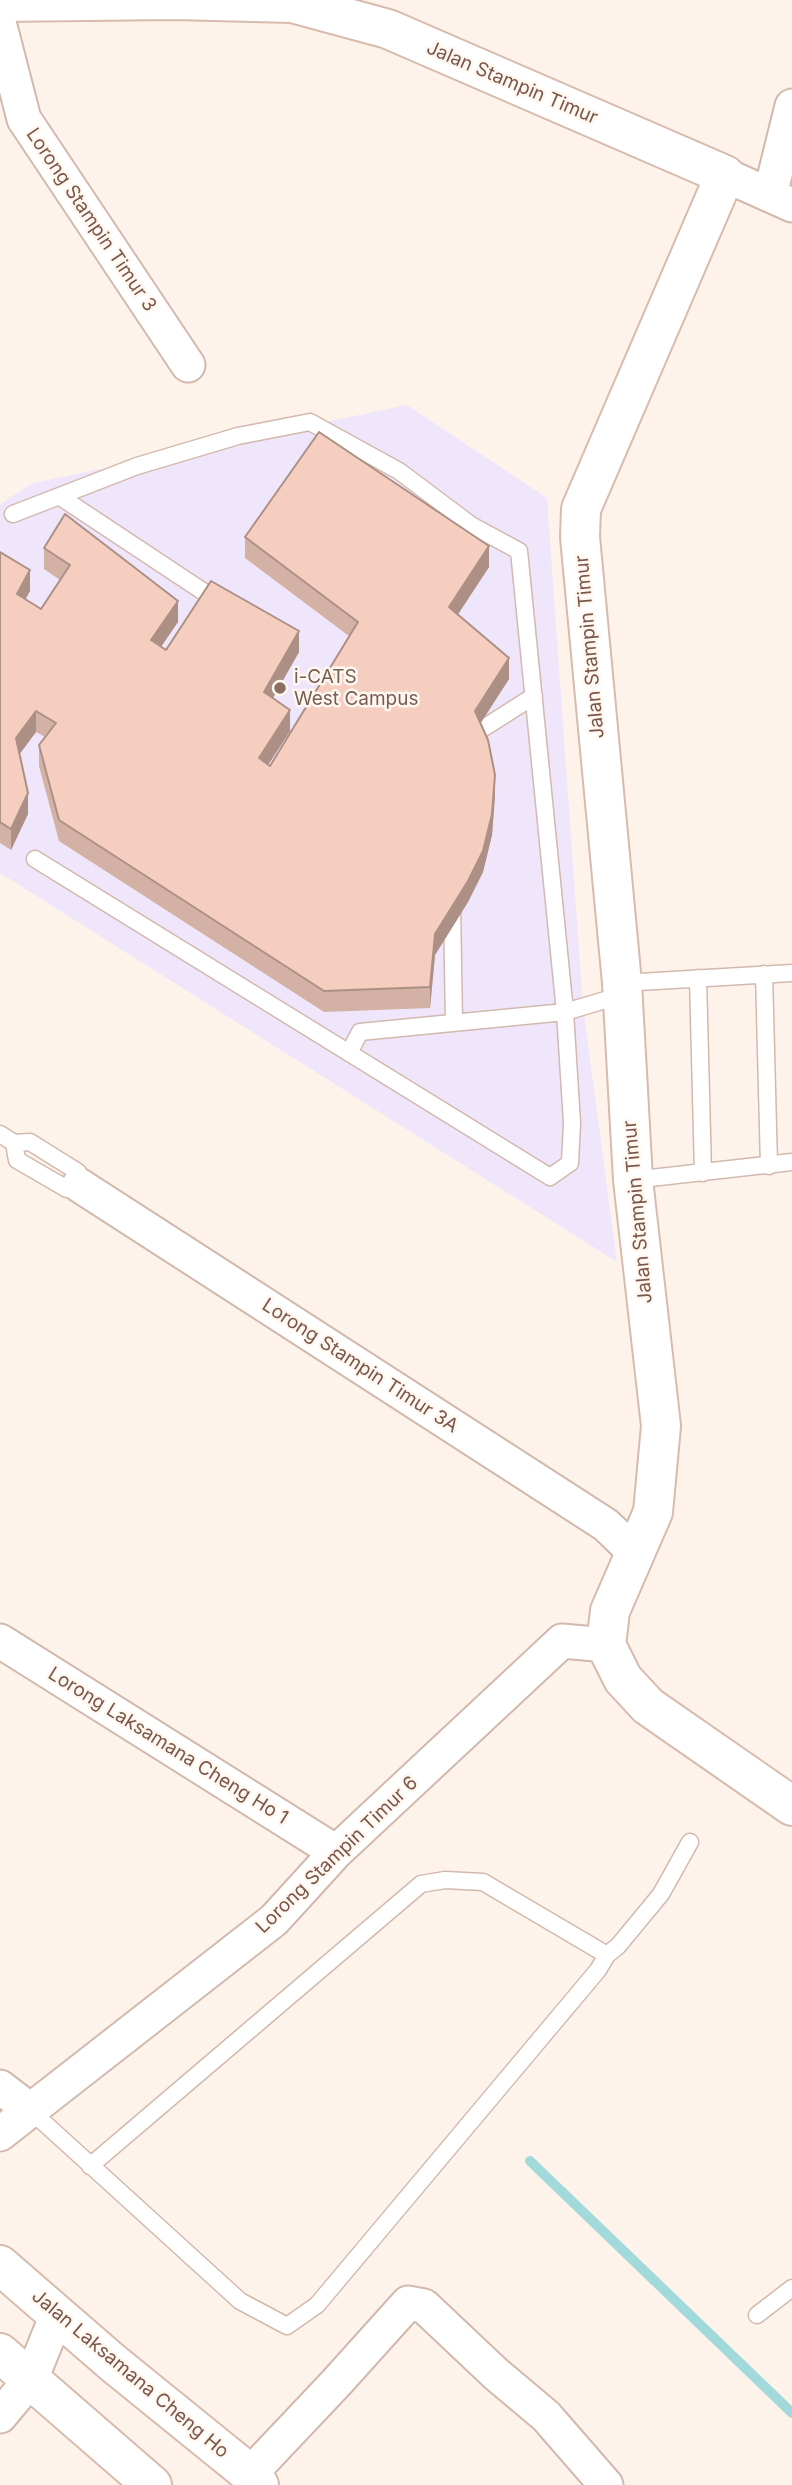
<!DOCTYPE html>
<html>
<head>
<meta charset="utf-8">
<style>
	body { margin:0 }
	canvas { display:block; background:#fef3ea }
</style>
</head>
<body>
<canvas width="792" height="2485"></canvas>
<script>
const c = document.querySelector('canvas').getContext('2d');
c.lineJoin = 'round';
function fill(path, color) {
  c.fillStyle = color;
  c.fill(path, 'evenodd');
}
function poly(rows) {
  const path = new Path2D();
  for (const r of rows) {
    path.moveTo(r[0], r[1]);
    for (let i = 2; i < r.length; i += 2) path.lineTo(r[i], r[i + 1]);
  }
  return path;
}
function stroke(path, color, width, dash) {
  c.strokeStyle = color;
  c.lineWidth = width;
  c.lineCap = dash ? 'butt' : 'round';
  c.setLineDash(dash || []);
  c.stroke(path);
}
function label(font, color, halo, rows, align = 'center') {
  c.font = font + ' Inter,sans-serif';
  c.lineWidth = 5;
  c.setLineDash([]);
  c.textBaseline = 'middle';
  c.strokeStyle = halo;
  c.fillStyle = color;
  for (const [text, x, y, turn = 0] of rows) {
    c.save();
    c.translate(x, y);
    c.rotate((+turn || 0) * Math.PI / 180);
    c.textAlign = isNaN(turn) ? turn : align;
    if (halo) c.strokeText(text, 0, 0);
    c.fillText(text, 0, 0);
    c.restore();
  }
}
const education = poly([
	[407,405,547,498,583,1006,617,1262,0,873,0,504,33,483]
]);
const stream = poly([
	[530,2161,792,2413]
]);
const lane = poly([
	[59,496,222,604],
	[13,514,137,466,238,436,310,422,399,471,471,525,519,551,565,1012,572,1123,570,1163,550,1177,35,859],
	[469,744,482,729,534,696],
	[452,906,454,1023],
	[764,974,769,1166],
	[698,978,703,1173],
	[622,983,792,973],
	[349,1053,360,1032,565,1012,622,995],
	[0,1134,14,1143,30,1142,78,1172,79,1185,67,1189,17,1160,14,1143],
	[633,1180,792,1162],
	[30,2110,240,2301,287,2326,317,2305,598,1970,607,1955],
	[90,2166,421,1884,445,1880,483,1882,607,1955,618,1946,661,1894,690,1842],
	[757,2315,792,2288]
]);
const street = poly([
	[0,26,24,119,188,365],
	[725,175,792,205],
	[770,195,792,106],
	[79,1185,606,1525,635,1553],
	[0,1641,336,1852],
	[0,2087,30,2110],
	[0,2134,274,1920,336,1852,562,1641,606,1645],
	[0,2416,31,2379,57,2315],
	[250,2474,336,2383,408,2303,424,2306,496,2374,546,2416,606,2485]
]);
const secondary = poly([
	[0,2,174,0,292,3,388,29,725,175,581,509,580,537,622,983,633,1180,661,1426,653,1512,610,1611,606,1645,623,1679,648,1706,792,1806],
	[0,2265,113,2363,250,2474,259,2485],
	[0,2353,152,2485]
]);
const wall = poly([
	[245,537,489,567,458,614,509,679,480,723,495,796,492,835,483,872,468,902,435,955,430,1008,324,1012,59,841,39,766,39,745,45,737,36,732,19,754,28,814,11,850,0,843,0,552,30,591,25,599,41,609,60,580,44,569,44,548,178,622,161,647,166,650,299,652,272,698,290,731,268,765,270,766,349,636,245,558]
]);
const shadedWall = poly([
	[489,546,489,567,449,628,449,607],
	[30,570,30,591,17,615,17,594],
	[178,601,178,622,151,661,151,640],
	[299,631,299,652,264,714,264,692],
	[509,658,509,679,475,732,475,711],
	[290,710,290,731,259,779,259,758],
	[36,711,36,732,16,759,16,738],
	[495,775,495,796,492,835,483,872,468,902,435,955,430,1008,430,987,435,934],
	[28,793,28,814,11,850,11,829]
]);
const building = poly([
	[319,432,489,546,449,607,509,658,475,711,488,740,495,775,492,814,483,851,468,881,435,934,430,987,324,991,59,820,39,745,56,723,36,711,16,738,28,793,11,829,0,822,0,552,30,570,17,594,41,609,70,565,44,548,65,514,178,601,151,640,166,650,211,581,299,631,264,692,290,710,259,758,270,766,358,622,245,537,319,432]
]);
const markers = [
	[280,688,7,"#8d6e63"]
];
const streetNames = [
	["Jalan Stampin Timur",512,83,23],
	["Lorong Stampin Timur 3",91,220,56],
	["Jalan Stampin Timur",590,647,-95],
	["Jalan Stampin Timur",638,1212,-95],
	["Lorong Stampin Timur 3A",360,1366,33],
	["Lorong Laksamana Cheng Ho 1",168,1746,32],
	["Lorong Stampin Timur 6",337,1855,-44],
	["Jalan Laksamana Cheng Ho",130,2374,40]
];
const educationNames = [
	["i-CATS",294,677],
	["West Campus",294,699]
];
fill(education, '#f0e6fb');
stroke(stream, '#a2dadc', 10);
stroke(lane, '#d2b9ae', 19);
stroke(street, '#d2b9ae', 37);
stroke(secondary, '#d7bbad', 42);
stroke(lane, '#fff', 16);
stroke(street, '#fff', 33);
stroke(secondary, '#fff', 38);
fill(wall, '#d3b1a4');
fill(shadedWall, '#ac9086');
fill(building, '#f5cebf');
stroke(building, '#ac9086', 2);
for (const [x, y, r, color] of markers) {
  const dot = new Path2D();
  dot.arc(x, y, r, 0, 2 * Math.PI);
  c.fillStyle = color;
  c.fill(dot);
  stroke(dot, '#fff8f1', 2.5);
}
label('19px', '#7b564a', '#fff8f1', streetNames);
label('19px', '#785e54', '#fff8f1', educationNames, 'left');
</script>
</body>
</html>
